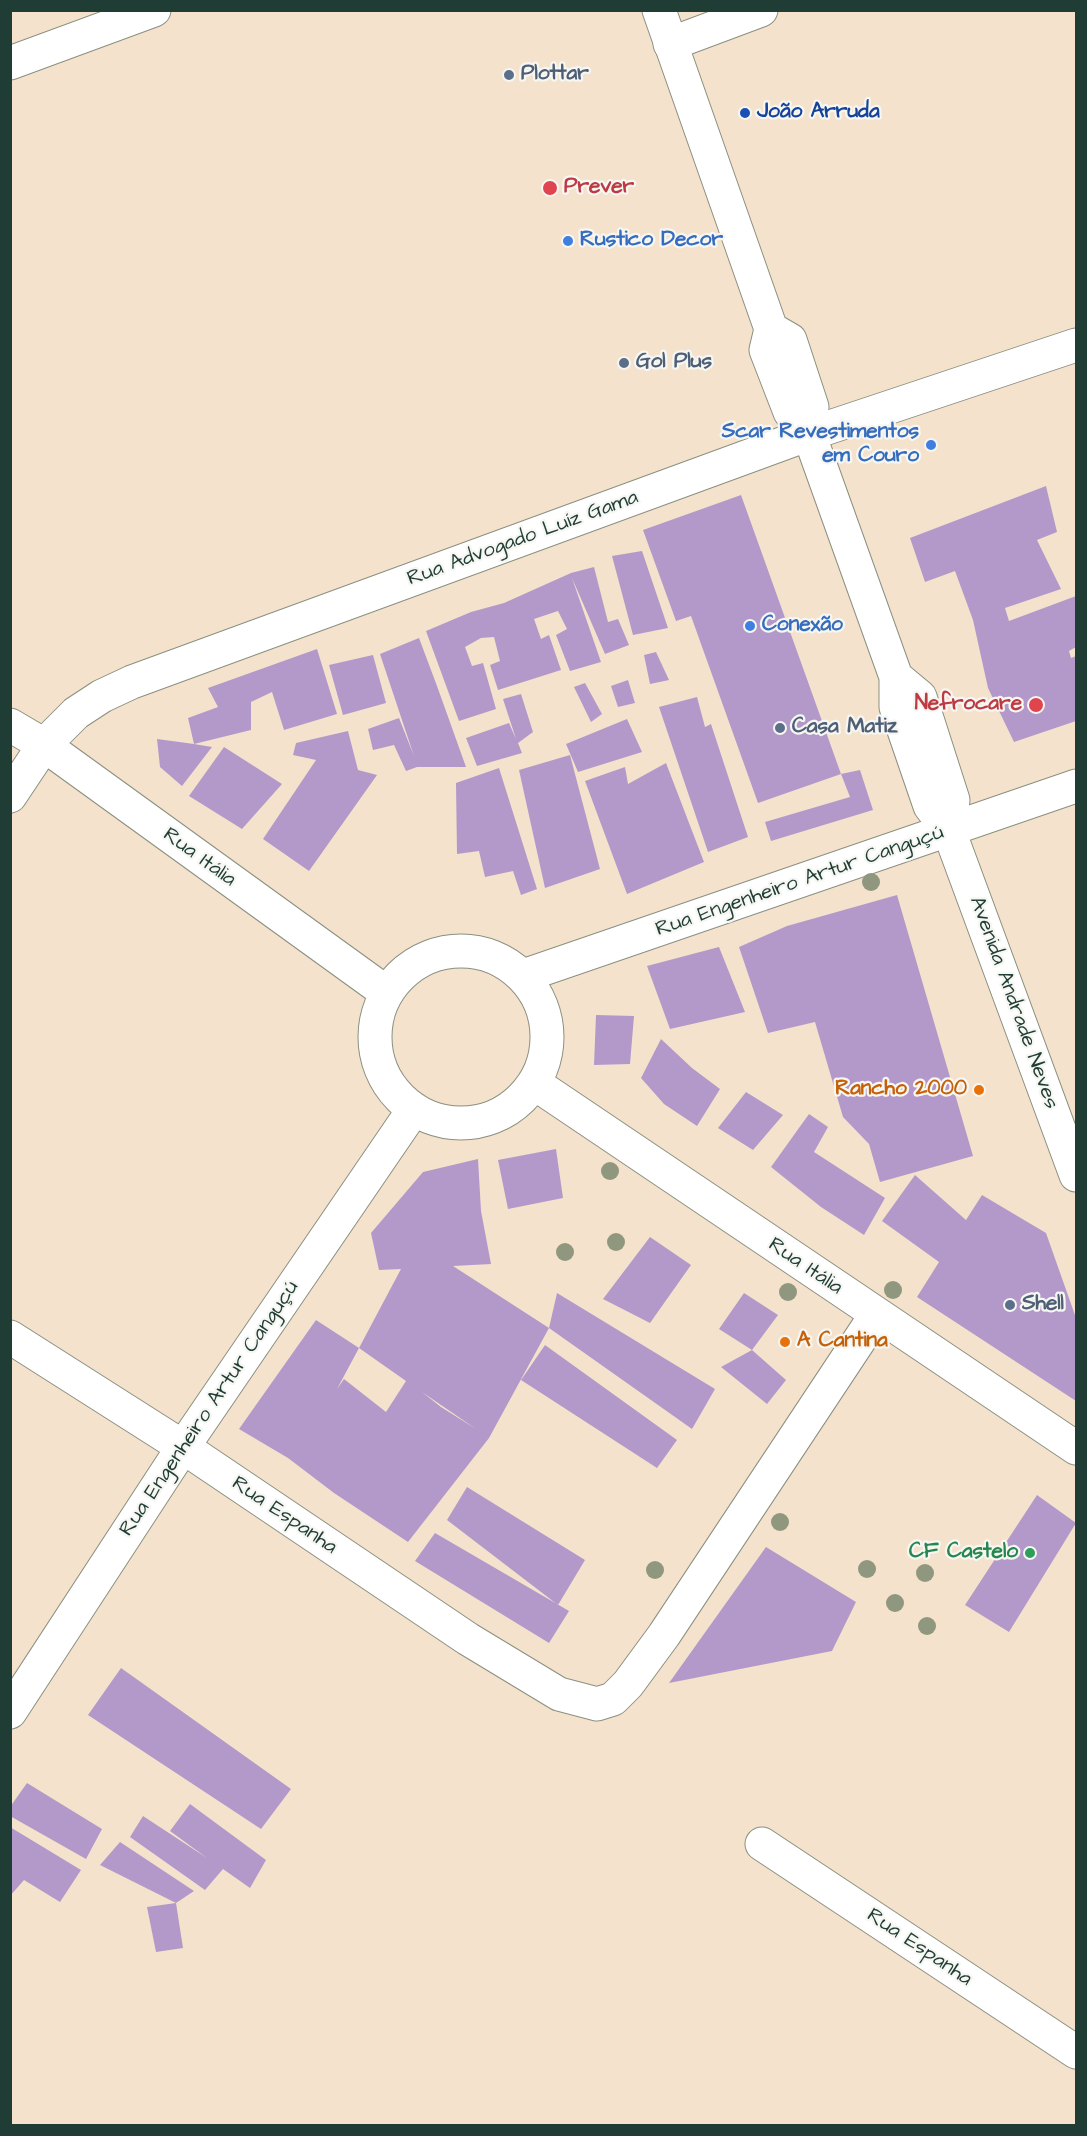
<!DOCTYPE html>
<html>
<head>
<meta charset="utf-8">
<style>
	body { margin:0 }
	#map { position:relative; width:1087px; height:2136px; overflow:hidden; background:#f4e2cc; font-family:"Architects Daughter",sans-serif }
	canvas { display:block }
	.frame { position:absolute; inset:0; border:12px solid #1f3d34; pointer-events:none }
</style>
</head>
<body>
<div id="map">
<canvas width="1087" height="2136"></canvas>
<div class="frame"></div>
</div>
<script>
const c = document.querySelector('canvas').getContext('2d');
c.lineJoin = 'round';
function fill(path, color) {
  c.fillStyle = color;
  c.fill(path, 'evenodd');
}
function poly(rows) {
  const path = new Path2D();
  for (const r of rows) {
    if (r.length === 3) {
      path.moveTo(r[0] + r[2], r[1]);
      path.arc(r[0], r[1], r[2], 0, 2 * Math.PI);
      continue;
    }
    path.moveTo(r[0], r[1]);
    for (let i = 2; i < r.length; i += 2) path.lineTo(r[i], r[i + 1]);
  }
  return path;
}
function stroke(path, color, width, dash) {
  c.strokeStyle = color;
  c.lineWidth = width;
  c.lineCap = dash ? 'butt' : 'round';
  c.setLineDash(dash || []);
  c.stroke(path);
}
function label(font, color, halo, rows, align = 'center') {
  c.font = font + ' "Architects Daughter",sans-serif';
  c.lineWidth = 4.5;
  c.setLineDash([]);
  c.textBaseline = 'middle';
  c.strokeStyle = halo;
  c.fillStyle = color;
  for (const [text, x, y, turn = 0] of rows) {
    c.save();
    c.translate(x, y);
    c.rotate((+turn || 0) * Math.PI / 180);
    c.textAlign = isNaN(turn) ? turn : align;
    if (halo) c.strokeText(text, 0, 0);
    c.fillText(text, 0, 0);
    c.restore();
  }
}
const building = poly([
	[1046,486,1057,532,1037,540,1061,589,1005,608,1009,621,1076,596,1076,647,1069,651,1071,658,1076,656,1076,721,1014,742,988,688,973,620,955,571,925,582,910,538],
	[741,495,841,774,758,803,691,616,676,621,643,530],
	[642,551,668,628,633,635,612,556],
	[594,567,608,622,618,619,629,645,605,654,572,578,601,662,570,671,556,635,567,629,558,611,534,619,541,639,549,635,561,670,498,690,490,665,500,661,494,637,481,638,465,647,472,666,483,663,496,709,459,721,426,631,471,612,504,603,571,573],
	[419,638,437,686,466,767,417,767,406,771,394,745,373,750,368,729,399,718,414,756,380,654],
	[317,649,337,714,284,730,272,692,251,702,251,730,194,744,188,718,218,707,208,688],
	[656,652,669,680,650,684,644,655],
	[373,655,386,703,343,715,329,665],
	[628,680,635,703,618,707,611,686],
	[585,683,602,714,591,722,574,687],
	[521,694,533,732,518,743,522,753,477,766,466,738,509,723,516,739,503,699],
	[697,697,705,727,711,724,748,837,708,852,659,707],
	[627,719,642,752,578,772,566,744],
	[348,731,358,770,377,775,309,871,263,839,316,760,293,755,296,743],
	[157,739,194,744,212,747,182,786,160,767],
	[224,747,282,784,242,829,189,796],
	[570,755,600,869,545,888,519,770],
	[666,763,704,862,627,894,585,781,625,767,628,784],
	[499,768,537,889,521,895,513,871,485,877,479,851,457,854,456,783],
	[860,770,873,810,771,841,765,822,850,797,841,774],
	[897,895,973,1156,880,1182,869,1144,843,1117,815,1022,768,1033,739,947,787,926],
	[719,947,745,1012,670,1029,647,966],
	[596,1015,634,1016,630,1064,594,1065],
	[661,1039,692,1068,720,1089,697,1126,664,1104,641,1078],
	[746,1092,783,1115,753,1150,718,1128],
	[809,1114,828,1127,814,1152,885,1198,864,1235,821,1207,771,1167],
	[556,1149,563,1198,508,1209,498,1160],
	[478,1159,481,1211,491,1264,453,1266,549,1328,489,1438,408,1542,334,1493,288,1458,239,1429,316,1320,359,1348,337,1389,344,1379,386,1412,406,1381,359,1348,401,1269,379,1270,371,1233,423,1172],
	[422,1392,476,1429,441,1407],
	[915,1175,966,1220,982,1195,1046,1233,1076,1318,1076,1401,917,1297,939,1262,882,1221],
	[650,1237,691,1265,650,1323,603,1299],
	[557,1293,715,1389,692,1429,549,1328],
	[744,1293,778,1315,752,1350,719,1329],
	[545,1345,677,1440,657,1468,521,1380],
	[752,1350,786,1380,767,1404,721,1367],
	[467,1487,585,1560,558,1605,447,1520],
	[1037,1495,1076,1523,1009,1632,965,1605],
	[435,1533,569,1611,549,1643,415,1561],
	[766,1547,856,1602,832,1651,669,1683],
	[121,1668,291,1789,261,1829,88,1715],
	[27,1783,102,1829,86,1859,10,1816,10,1807],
	[190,1804,266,1860,250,1888,223,1869,205,1890,130,1837,143,1816,207,1858,170,1831],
	[10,1827,81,1870,60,1902,24,1880,10,1896],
	[120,1842,194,1891,176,1903,100,1865],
	[176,1903,183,1948,156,1952,147,1907]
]);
const minor = poly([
	[670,44,761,10],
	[10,63,154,10],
	[10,725,44,745,387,993],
	[10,796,44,745,76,713,102,696,132,682,809,434,1076,345],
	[461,1037,86],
	[523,976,1076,786],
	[534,1083,1076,1448],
	[10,1337,183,1447,468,1639,559,1694,597,1704,613,1699,628,1684,664,1635,876,1315],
	[10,1712,183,1447,414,1109],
	[762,1844,1076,2052]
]);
const major = poly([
	[659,10,771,329,766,350,790,412,809,434,896,677,896,707,930,806,949,831,1076,1175],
	[771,329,790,340,812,407,809,434],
	[896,677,920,697,953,800,949,831]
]);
const trees = [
	[871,882],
	[610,1171],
	[616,1242],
	[565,1252],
	[893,1290],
	[788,1292],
	[780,1522],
	[867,1569],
	[655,1570],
	[925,1573],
	[895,1603],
	[927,1626]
];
const markers = [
	[509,75,6,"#5c6f8a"],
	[745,113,6,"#1a4fb4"],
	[550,188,8,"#e0444e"],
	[568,241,6,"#3f7fe0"],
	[624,363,6,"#5c6f8a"],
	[931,445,6,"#3f7fe0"],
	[750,626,6,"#3f7fe0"],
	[1036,705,8,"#e0444e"],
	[780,728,6,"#5c6f8a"],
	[979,1090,6,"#e8710a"],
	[1010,1305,6,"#5c6f8a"],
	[785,1342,6,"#e8710a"],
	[1030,1553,6,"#2e9e5b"]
];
const serviceNames = [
	["Plottar",521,75],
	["Gol Plus",636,363],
	["Casa Matiz",792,728],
	["Shell",1022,1305]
];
const transitNames = [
	["João Arruda",757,113]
];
const healthNames = [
	["Prever",564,188],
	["Nefrocare",1022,705,"right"]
];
const shopNames = [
	["Rustico Decor",580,241],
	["Scar Revestimentos",919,433,"right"],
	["em Couro",919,457,"right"],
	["Conexão",762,626]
];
const streetNames = [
	["Rua Advogado Luíz Gama",523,539,-20],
	["Rua Itália",199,858,36],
	["Rua Engenheiro Artur Canguçú",800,882,-19],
	["Avenida Andrade Neves",1013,1003,70],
	["Rua Itália",805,1267,34],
	["Rua Engenheiro Artur Canguçú",210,1409,-56],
	["Rua Espanha",284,1516,34],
	["Rua Espanha",919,1948,34]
];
const foodNames = [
	["Rancho 2000",967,1090],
	["A Cantina",797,1342,"left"]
];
const leisureNames = [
	["CF Castelo",1018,1553]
];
fill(building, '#b399ca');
stroke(minor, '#8a9080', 35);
stroke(major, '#8a9080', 35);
stroke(minor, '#fff', 33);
stroke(major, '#fff', 33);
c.fillStyle = '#90977f';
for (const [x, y] of trees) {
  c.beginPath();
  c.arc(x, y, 9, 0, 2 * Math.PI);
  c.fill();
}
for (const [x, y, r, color] of markers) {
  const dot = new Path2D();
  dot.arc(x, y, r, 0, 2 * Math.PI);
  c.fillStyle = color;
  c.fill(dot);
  stroke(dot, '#f6f6f2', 2);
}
label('bold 21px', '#4e5e75', '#f6f6f2', serviceNames, 'left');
label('bold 21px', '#164399', '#f6f6f2', transitNames, 'left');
label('bold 21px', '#be3a42', '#f6f6f2', healthNames, 'left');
label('bold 21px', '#366cbe', '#f6f6f2', shopNames, 'left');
label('21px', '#1f3d34', '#f6f6f2', streetNames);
label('bold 21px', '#c56008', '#f6f6f2', foodNames, 'right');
label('bold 21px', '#27864d', '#f6f6f2', leisureNames, 'right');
</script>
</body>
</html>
